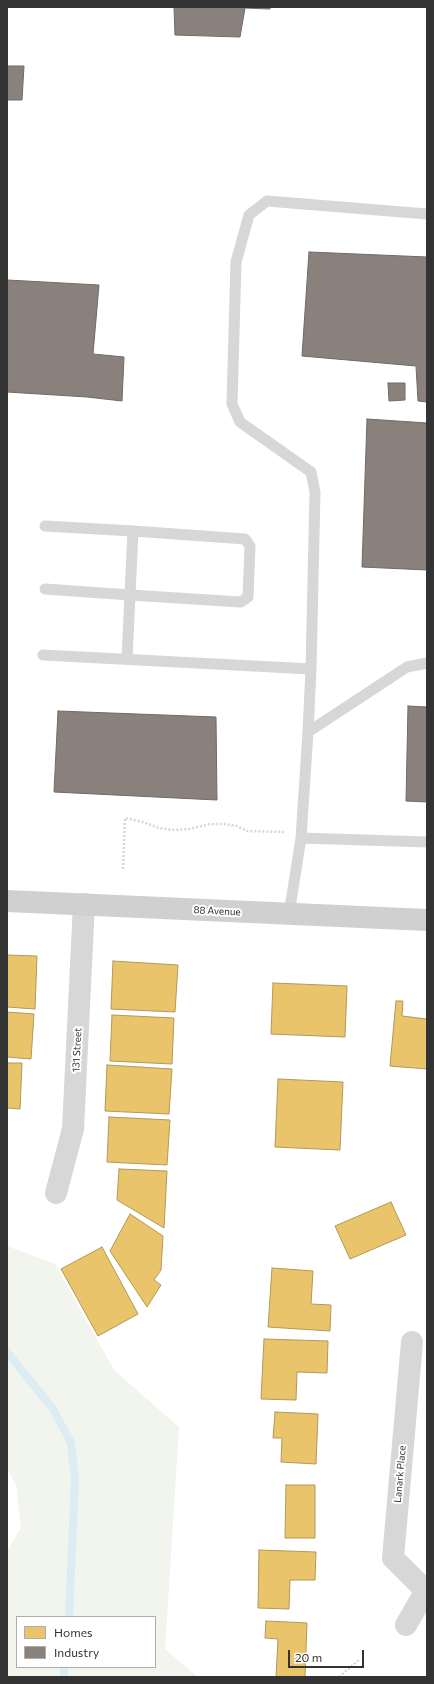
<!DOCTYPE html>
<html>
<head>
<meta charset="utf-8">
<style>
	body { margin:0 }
	#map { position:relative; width:434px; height:1684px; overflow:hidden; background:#fff; font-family:Commissioner,sans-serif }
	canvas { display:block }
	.frame { position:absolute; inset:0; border:8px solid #333; pointer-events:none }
	.legend { position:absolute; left:16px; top:1616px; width:140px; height:52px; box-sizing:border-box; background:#fff; border:1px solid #adadad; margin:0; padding:5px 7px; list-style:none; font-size:12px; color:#333 }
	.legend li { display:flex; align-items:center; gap:8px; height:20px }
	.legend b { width:20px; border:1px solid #adadad }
	.scale { position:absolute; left:288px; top:1650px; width:76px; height:18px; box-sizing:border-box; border:2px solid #333; border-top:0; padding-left:5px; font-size:12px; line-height:14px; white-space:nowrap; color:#333; -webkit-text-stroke:3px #fff; paint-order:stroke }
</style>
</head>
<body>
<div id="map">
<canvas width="434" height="1684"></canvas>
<div class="frame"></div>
<ul class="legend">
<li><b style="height:11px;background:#e9c46a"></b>Homes</li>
<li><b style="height:11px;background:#8a817c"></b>Industry</li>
</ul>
<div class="scale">20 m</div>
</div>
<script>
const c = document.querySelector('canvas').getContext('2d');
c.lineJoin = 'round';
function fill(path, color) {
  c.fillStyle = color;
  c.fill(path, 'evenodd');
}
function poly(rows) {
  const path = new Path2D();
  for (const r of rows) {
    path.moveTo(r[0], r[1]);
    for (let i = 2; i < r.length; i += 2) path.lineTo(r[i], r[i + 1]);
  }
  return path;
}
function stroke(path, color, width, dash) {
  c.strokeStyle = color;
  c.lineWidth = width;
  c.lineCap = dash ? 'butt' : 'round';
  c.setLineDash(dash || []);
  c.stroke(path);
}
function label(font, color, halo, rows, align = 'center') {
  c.font = font + ' Commissioner,sans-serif';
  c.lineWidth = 4;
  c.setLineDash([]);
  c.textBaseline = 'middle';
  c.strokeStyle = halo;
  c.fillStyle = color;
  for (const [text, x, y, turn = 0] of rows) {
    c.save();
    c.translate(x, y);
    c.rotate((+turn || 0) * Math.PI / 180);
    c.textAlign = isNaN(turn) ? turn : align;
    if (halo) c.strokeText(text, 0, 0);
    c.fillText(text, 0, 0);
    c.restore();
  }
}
const green = poly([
	[7,1246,55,1264,114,1370,179,1427,165,1649,198,1677,7,1677,7,1552,21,1527,16,1485,7,1468],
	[17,1617,155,1617,155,1667,17,1667]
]);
const homes = poly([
	[7,955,37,956,35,1009,7,1007,7,955],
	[113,961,178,965,175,1012,111,1009,113,961],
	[273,983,347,986,345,1037,271,1034,273,983],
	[396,1001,403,1001,402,1016,427,1019,427,1069,390,1066,396,1001],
	[7,1012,34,1014,31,1059,7,1057,7,1012],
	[112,1015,174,1018,172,1064,110,1061,112,1015],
	[7,1063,22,1063,20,1109,7,1108,7,1063],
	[107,1065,172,1069,169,1114,105,1111,107,1065],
	[278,1079,343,1082,340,1150,275,1147,278,1079],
	[109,1117,170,1120,167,1165,107,1162,109,1117],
	[119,1169,167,1171,164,1228,117,1200,119,1169],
	[391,1202,406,1235,350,1259,335,1226,391,1202],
	[130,1214,163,1236,161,1270,154,1280,161,1285,147,1307,110,1251,130,1214],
	[102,1247,138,1314,98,1336,61,1269,102,1247],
	[272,1268,313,1271,311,1304,331,1305,330,1331,268,1327,272,1268],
	[264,1339,328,1341,327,1373,297,1372,296,1400,261,1399,264,1339],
	[275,1412,318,1414,316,1464,281,1462,282,1438,273,1438,275,1412],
	[286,1485,315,1485,315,1538,285,1538,286,1485],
	[259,1550,316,1552,315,1580,290,1580,289,1609,258,1608,259,1550],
	[266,1621,307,1623,305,1677,276,1677,278,1639,265,1638,266,1621]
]);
const industry = poly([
	[174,7,270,7,270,9,245,8,240,37,175,35,174,7],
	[7,66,24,66,22,100,7,100,7,66],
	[309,252,427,257,427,402,418,401,416,366,302,356,309,252],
	[7,280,99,285,93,354,124,357,122,401,87,397,7,392,7,280],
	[388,383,405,383,405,400,389,401,388,383],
	[367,419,427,423,427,570,362,567,367,419],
	[408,706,427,707,427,802,406,801,408,706],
	[58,711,216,717,217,800,54,792,58,711]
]);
const stream = poly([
	[7,1352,53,1409,71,1443,75,1480,69,1617],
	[64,1677,64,1667]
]);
const path = poly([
	[123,869,125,818,143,822,159,828,175,830,189,829,210,824,224,824,237,826,247,831,284,832],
	[339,1677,360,1659]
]);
const service = poly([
	[45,526,133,531],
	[45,589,130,595,241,602,248,597,250,546,245,539,133,531,127,659],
	[43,655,311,669],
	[308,732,407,667,427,663],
	[301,838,427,842],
	[289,914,301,838,308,732,311,669,315,492,311,472,240,422,232,404,236,262,249,215,267,201,427,214]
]);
const minor = poly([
	[56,1193,73,1129,84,904],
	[412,1342,393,1558,427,1592],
	[406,1625,425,1592]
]);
const secondary = poly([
	[7,901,427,920]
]);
const streetNames = [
	["88 Avenue",217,911,3],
	["131 Street",77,1050,-87],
	["Lanark Place",400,1474,-85]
];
fill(green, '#f1f5ed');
fill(homes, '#e9c46a');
stroke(homes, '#b2985a', 1);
fill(industry, '#8a817c');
stroke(industry, '#706a66', 1);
stroke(stream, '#ddebf3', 8);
stroke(path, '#d6d6d6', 2.5, [2, 2]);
stroke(service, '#d7d7d7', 11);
stroke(minor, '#d7d7d7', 22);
stroke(secondary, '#d0d0d0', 22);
label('10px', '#333', '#fff', streetNames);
</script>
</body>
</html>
